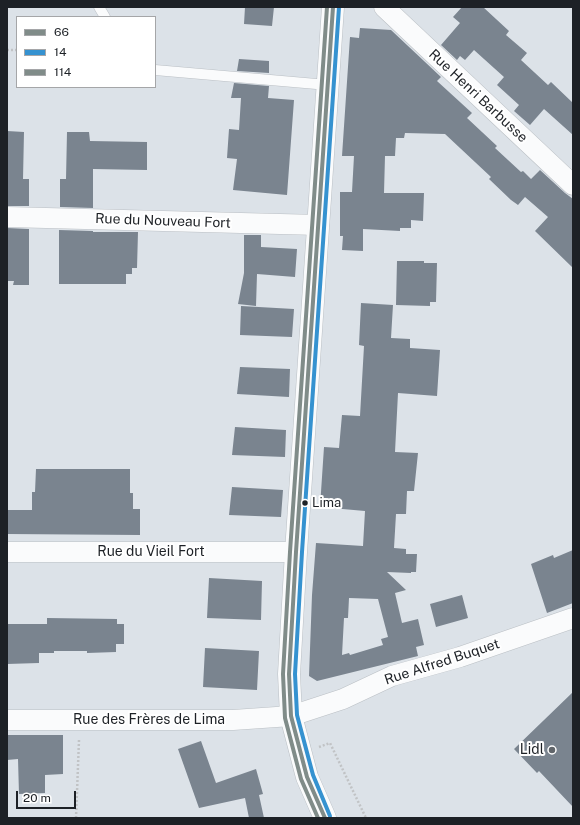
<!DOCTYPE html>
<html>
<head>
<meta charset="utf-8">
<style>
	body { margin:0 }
	#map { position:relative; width:580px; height:825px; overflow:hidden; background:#dce2e8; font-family:"Public Sans",sans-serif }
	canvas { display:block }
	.frame { position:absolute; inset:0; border:8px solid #1d2126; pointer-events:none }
	.legend { position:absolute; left:16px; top:16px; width:140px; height:72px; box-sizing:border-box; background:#fff; border:1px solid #a5a6a8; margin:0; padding:5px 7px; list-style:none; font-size:12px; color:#1d2126 }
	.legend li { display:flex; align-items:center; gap:8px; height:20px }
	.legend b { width:20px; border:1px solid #a5a6a8 }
	.scale { position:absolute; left:16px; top:791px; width:60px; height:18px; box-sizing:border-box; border:2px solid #1d2126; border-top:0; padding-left:5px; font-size:12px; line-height:14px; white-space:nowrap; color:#1d2126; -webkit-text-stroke:3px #fff; paint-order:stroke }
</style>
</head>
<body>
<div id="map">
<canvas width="580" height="825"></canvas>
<div class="frame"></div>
<ul class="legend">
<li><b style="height:5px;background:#808c89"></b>66</li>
<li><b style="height:5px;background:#3592d0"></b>14</li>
<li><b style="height:5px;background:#808c89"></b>114</li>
</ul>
<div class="scale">20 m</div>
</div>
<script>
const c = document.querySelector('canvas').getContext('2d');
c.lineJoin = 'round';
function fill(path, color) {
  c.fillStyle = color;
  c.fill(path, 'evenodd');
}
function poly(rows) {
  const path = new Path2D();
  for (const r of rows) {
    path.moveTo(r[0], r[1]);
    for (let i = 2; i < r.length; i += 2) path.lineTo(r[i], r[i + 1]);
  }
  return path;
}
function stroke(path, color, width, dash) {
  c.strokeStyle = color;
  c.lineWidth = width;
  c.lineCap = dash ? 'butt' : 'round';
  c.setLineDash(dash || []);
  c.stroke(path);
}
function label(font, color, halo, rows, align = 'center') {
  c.font = font + ' "Public Sans",sans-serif';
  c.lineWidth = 4;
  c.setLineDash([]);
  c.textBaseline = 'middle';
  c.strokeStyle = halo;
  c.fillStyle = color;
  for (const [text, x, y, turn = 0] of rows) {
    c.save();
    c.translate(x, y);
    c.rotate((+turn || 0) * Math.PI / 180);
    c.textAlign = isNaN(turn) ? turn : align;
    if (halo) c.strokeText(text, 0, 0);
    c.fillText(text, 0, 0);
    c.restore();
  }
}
const building = poly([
	[245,7,274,7,272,26,244,24],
	[462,7,483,7,509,31,506,35,527,53,521,60,548,85,551,82,573,103,573,135,544,109,530,125,514,111,519,105,497,85,504,77,474,50,465,60,460,56,457,60,441,45,460,23,453,17],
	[360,28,391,30,441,77,437,81,472,113,467,118,497,146,495,148,521,172,523,171,531,179,540,170,565,193,573,199,573,268,535,231,548,217,525,197,518,205,511,200,489,179,491,177,445,134,405,133,404,138,396,138,395,156,385,156,384,193,424,193,423,221,411,220,411,228,400,228,400,231,363,229,363,251,342,250,343,236,340,236,340,192,352,192,354,156,342,156,350,37,359,38],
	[239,59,269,61,269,73,237,71],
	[234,83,269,86,268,98,294,100,287,195,233,190,237,159,227,158,229,129,239,130,241,98,231,98],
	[7,131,24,132,23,179,29,179,29,206,7,206],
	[67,132,89,132,90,141,147,142,147,170,93,169,93,208,60,207,60,179,66,179],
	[7,228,29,229,29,285,13,285,14,281,8,281],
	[59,230,93,231,93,232,138,232,137,268,132,268,132,274,126,274,126,284,59,284],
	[244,235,261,235,261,247,297,249,295,277,257,274,256,306,238,304,244,273],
	[397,261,424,261,424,263,437,263,436,302,430,302,430,306,396,305],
	[361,303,393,305,391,338,410,339,410,348,440,350,437,396,398,393,395,452,418,453,414,491,407,491,406,514,396,514,394,548,406,549,406,554,417,554,416,572,411,572,411,573,387,572,406,590,395,593,402,623,418,619,424,645,416,647,418,656,317,681,309,676,312,595,316,543,363,546,365,511,320,507,324,447,339,448,342,415,360,416,364,346,359,345],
	[349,598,378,599,388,637,381,639,383,645,350,655,349,653,342,655,344,618,348,618],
	[241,306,294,309,292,337,240,335],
	[240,367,290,369,289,397,237,394],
	[235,427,286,430,285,457,232,455],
	[36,469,130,469,130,493,133,493,133,509,140,509,140,535,7,534,7,510,32,510,32,492,35,492],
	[232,487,283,490,281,517,229,515],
	[573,550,573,603,547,613,531,564,553,555,554,558],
	[209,578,262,581,261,620,207,618],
	[462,595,468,618,436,627,430,604],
	[47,618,117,619,117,624,124,624,124,644,116,644,116,652,87,653,87,651,54,651,54,653,39,653,39,663,7,664,7,624,47,624],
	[205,648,259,651,257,690,203,687],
	[573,692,573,807,539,771,537,773,514,749],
	[7,735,63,735,63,774,45,775,45,793,19,794,18,759,7,760],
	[201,741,216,783,256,769,263,794,259,795,264,818,249,818,245,798,199,808,178,749]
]);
const path = poly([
	[7,50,17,50],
	[319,747,330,743,366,818],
	[76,818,79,740]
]);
const lane = poly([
	[99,7,105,17],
	[155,70,328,85]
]);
const street = poly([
	[384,7,573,185],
	[7,217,319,225],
	[7,552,296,552],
	[7,720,233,720,291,716,343,699,392,676,460,657,573,618]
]);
const secondary = poly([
	[325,818,307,777,291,716,289,674,296,552,333,7]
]);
const bus1 = poly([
	[325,818,307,777,291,716,289,674,296,552,333,7]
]);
const bus2 = poly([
	[330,816,313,775,297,715,295,674,302,552,339,7]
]);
const bus3 = poly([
	[318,818,301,779,285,718,283,674,290,552,327,7]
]);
const markers = [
	[305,503,3.5,"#1d2126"],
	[552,750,4,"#60656a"]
];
const busNames = [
	["Lima",312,503]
];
const streetNames = [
	["Rue Henri Barbusse",478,96,43],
	["Rue du Nouveau Fort",163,221,2],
	["Rue du Vieil Fort",151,552],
	["Rue Alfred Buquet",442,662,-18],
	["Rue des Frères de Lima",149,720]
];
const poiNames = [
	["Lidl",544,750]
];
fill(building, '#7a848f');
stroke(lane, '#babfc4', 11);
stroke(street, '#babfc4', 21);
stroke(secondary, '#babfc4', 23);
stroke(path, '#c1c3c5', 2.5, [2, 2]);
stroke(lane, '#fafbfc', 10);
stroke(street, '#fafbfc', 20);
stroke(secondary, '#fafbfc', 22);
stroke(bus1, '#808c89', 4);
stroke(bus2, '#3592d0', 4);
stroke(bus3, '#808c89', 4);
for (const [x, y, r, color] of markers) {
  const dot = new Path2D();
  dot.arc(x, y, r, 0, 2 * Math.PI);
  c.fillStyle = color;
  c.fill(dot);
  stroke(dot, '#fff', 1.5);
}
label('13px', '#1d2126', '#fff', busNames, 'left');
label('14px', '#1d2126', '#fff', streetNames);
label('14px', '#1d2126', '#fff', poiNames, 'right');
</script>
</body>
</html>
